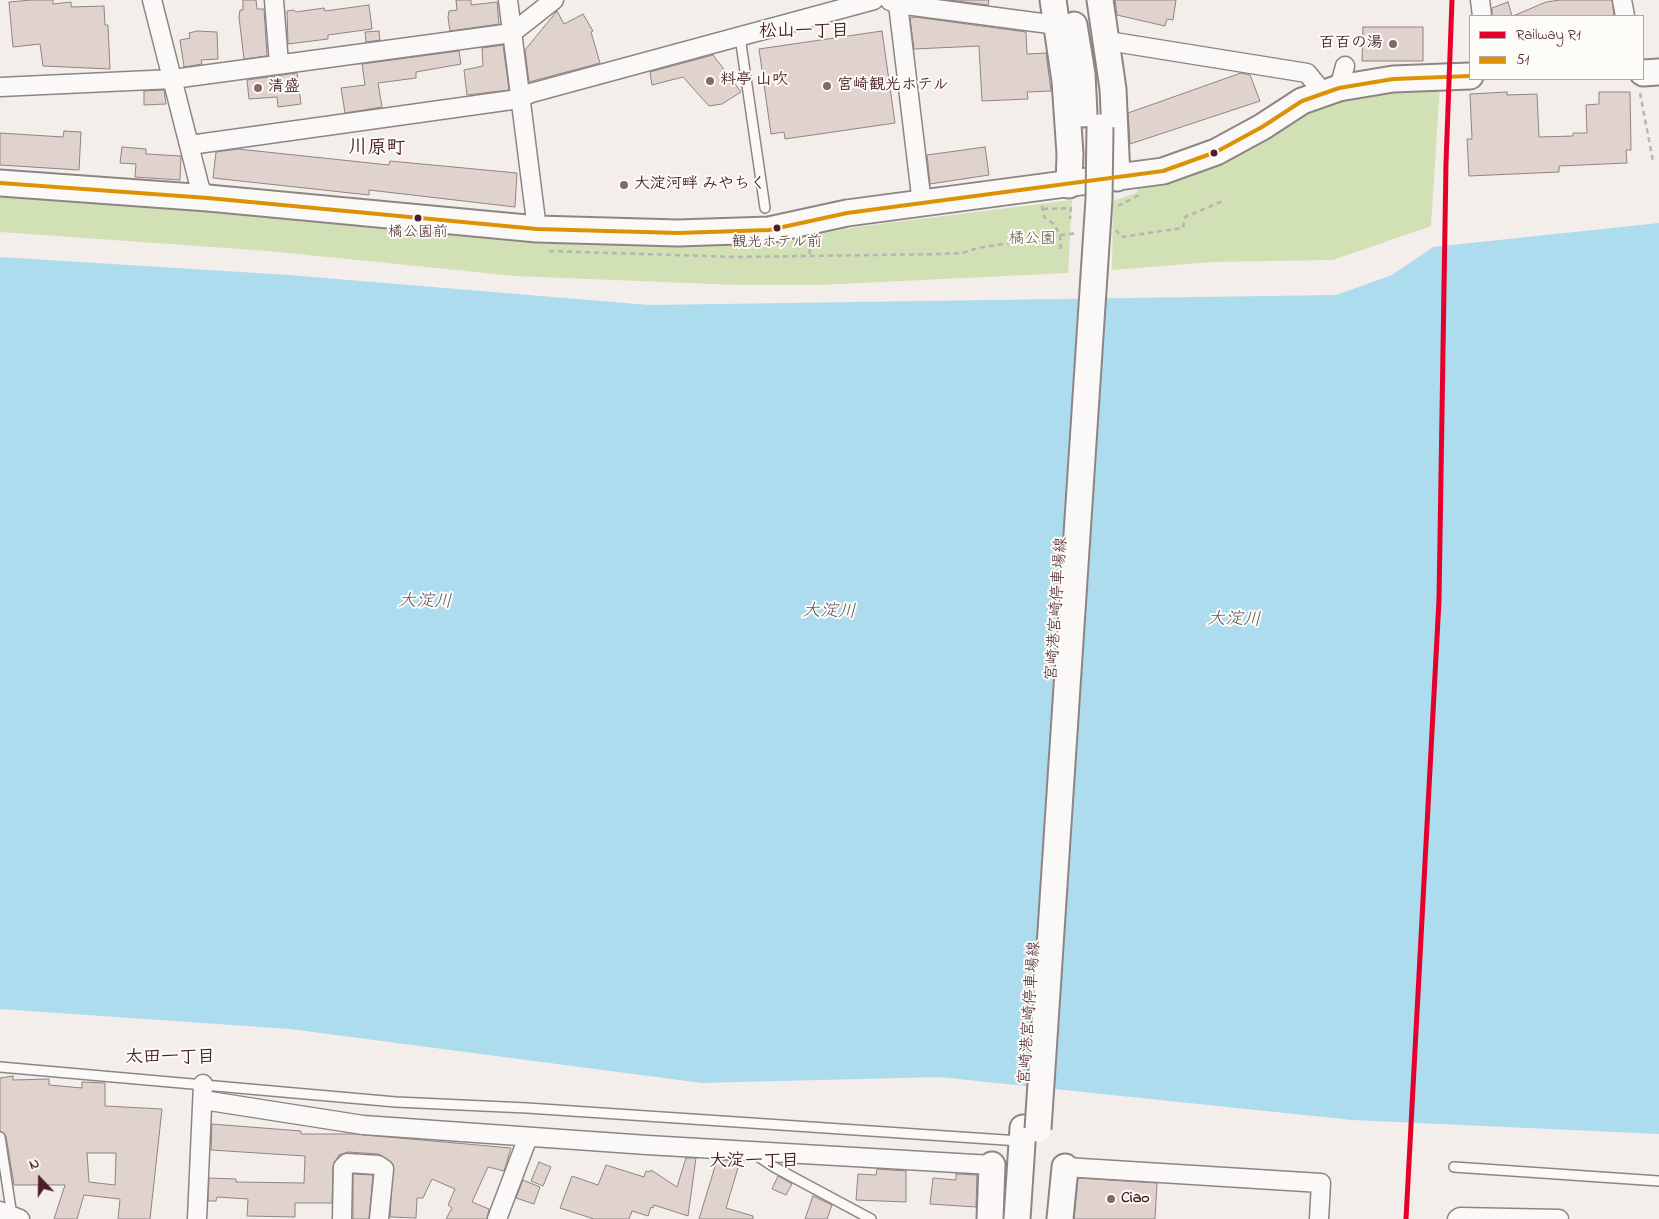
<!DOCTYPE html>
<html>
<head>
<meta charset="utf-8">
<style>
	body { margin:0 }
	#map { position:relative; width:1659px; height:1219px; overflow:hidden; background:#f4eeea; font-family:"Indie Flower",sans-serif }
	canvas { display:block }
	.legend { position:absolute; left:1469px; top:15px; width:175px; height:65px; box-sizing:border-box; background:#fdfcf7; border:1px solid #b5a4a5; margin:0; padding:6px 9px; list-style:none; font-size:15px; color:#4a1f2b }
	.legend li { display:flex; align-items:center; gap:10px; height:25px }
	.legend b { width:25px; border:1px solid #b5a4a5 }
	.north { position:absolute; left:15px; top:1154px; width:50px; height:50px; -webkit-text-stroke:4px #fdfcf7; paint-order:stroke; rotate:339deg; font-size:14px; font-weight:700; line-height:20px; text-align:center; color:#4a1f2b }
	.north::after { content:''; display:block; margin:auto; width:18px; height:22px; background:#4a1f2b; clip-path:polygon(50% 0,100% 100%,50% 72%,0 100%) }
</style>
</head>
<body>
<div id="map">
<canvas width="1659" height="1219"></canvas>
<ul class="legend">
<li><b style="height:6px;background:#e4002b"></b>Railway R1</li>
<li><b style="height:6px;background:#dd9206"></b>51</li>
</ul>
<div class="north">N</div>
</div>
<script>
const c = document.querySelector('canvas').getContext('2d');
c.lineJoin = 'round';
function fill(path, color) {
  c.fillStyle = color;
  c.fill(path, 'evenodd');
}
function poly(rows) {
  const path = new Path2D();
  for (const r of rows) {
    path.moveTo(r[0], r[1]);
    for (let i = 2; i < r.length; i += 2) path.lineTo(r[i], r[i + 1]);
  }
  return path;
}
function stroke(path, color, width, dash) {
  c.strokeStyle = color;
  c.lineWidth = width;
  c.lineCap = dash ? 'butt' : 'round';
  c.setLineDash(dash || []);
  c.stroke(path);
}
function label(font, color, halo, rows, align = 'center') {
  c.font = font + ' "Indie Flower","Klee One",sans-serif';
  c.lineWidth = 4;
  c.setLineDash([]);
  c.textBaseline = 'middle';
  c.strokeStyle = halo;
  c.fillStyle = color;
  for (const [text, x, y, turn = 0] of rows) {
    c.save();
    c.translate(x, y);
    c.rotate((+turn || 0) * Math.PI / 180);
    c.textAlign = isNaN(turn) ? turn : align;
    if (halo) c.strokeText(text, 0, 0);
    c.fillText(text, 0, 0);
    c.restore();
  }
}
const green = poly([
	[1440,85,1431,226,1333,260,1213,262,1112,270,1113,201,1138,192,1137,188,1186,176,1311,112,1339,101,1388,91],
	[0,191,742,244,778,242,855,227,1072,200,1068,273,819,285,737,285,515,276,268,251,0,232]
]);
const water = poly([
	[1659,223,1659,1134,1352,1120,939,1077,702,1083,290,1029,0,1009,0,257,289,275,649,305,1336,295,1392,275,1433,247]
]);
const building = poly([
	[31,0,53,0,53,4,71,2,71,7,104,6,105,25,108,25,110,69,43,66,40,44,13,47,9,2,31,0],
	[243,0,256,0,257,9,264,9,267,56,244,59,239,17,240,10,243,10,243,0],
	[456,0,471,0,471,5,497,2,499,24,450,31,448,17,449,11,457,10,456,0],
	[949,0,989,0,988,5,949,0],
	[1115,0,1176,0,1173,20,1167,19,1165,26,1117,15,1115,0],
	[1560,0,1612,0,1614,16,1513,16,1546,2,1560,0],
	[1508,2,1512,16,1492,16,1492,8,1508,2],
	[369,5,372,29,328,35,328,39,288,44,287,11,294,10,296,12,324,8,325,11,369,5],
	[557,11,564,24,583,14,593,31,591,32,600,63,529,82,525,50,557,11],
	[915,17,1026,32,1027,54,1046,53,1051,91,1027,92,1028,99,982,101,979,46,914,49,910,18,915,17],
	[1363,27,1423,27,1423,61,1362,61,1363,27],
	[197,31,217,32,218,59,201,60,202,64,184,67,180,40,190,38,189,33,197,31],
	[379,31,380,40,366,42,365,32,379,31],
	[882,31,895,123,785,139,784,132,771,134,759,49,882,31],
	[503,45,509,90,467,95,464,70,483,66,482,48,503,45],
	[459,51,461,64,416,72,416,78,378,83,382,107,345,113,341,88,365,85,362,64,459,51],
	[713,55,741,92,722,104,709,106,683,77,652,85,650,72,713,55],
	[297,73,301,104,278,107,277,97,249,99,247,80,297,73],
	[1241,73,1250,75,1260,101,1130,144,1128,113,1241,73],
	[164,90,166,104,144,105,144,91,164,90],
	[1507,92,1507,95,1537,94,1539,137,1573,136,1573,133,1587,133,1586,105,1599,104,1599,92,1630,92,1631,150,1626,150,1627,163,1559,166,1559,172,1469,176,1467,139,1472,139,1470,94,1507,92],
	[64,131,81,132,79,170,0,165,0,133,63,137,64,131],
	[122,147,146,149,146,154,181,156,180,180,135,177,136,164,120,163,122,147],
	[985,147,989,175,930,184,927,155,985,147],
	[238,149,389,165,390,161,517,173,515,207,369,190,369,195,213,178,216,152,238,149],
	[13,1076,13,1080,49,1079,49,1085,82,1088,82,1082,105,1083,105,1106,162,1109,150,1219,118,1219,120,1199,84,1195,77,1219,54,1219,65,1185,14,1185,6,1136,0,1131,0,1078,13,1076],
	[87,1153,116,1153,115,1185,89,1182,87,1153],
	[212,1124,301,1131,301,1134,355,1134,511,1148,504,1171,488,1167,472,1202,489,1209,487,1219,446,1219,452,1208,448,1205,455,1189,432,1179,423,1198,417,1198,416,1218,390,1217,393,1164,379,1154,348,1152,339,1155,333,1166,332,1203,295,1203,295,1217,247,1216,248,1199,217,1197,216,1201,208,1201,209,1178,236,1179,236,1182,304,1183,305,1156,211,1150,212,1124],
	[686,1158,696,1158,688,1216,654,1205,653,1208,651,1207,648,1216,632,1211,629,1219,594,1219,560,1208,572,1176,598,1185,606,1165,644,1177,646,1171,650,1172,651,1170,677,1187,686,1158],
	[717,1160,740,1161,726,1208,753,1216,753,1219,699,1219,717,1160],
	[539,1162,551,1167,543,1186,531,1181,539,1162],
	[877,1169,906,1171,906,1202,856,1200,858,1174,876,1175,877,1169],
	[353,1174,373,1175,369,1219,353,1219,353,1174],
	[956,1174,977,1175,976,1207,930,1204,933,1178,956,1180,956,1174],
	[778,1176,792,1184,786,1195,772,1189,778,1176],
	[1078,1178,1157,1183,1155,1219,1074,1219,1078,1178],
	[523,1180,540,1187,534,1204,516,1198,523,1180],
	[813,1196,832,1205,827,1219,805,1219,813,1196]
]);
const path = poly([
	[1640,93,1653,161],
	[1042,206,1044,217,1054,224,1060,235,1078,233],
	[1118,206,1139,195],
	[1043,209,1071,208,1070,219],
	[1116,230,1121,237,1183,228,1185,217,1223,201],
	[809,240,810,256],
	[549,251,736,257,942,254,962,253,978,248,1060,235,1061,250]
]);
const lane = poly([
	[740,37,765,208],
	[0,1067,396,1102,527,1108,1020,1141],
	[0,1137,12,1216],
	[756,1155,774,1167,871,1219],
	[1454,1167,1659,1181]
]);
const street = poly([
	[152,0,200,188,208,198],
	[274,0,279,64],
	[508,0,537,229],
	[896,0,898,4,922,204],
	[1480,0,1482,16],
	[1622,0,1625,16],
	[890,1,898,4,1057,25],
	[1108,41,1307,73,1316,84,1320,94],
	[0,87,173,79,512,33,554,0],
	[1339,88,1345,66],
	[190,145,519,99,531,93,874,0],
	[203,1100,363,1125,647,1145,992,1165],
	[1065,1167,1321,1183,1319,1219],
	[0,1211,20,1219],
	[197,1219,203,1084],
	[342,1219,343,1167,347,1163,378,1165,384,1169,379,1219],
	[497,1219,528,1137],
	[1457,1219,1460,1217,1559,1219]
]);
const secondary = poly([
	[1053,0,1065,81,1070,154,1069,185],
	[1100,0,1113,89,1117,178],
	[1074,25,1082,74,1084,114],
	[1643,73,1659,72],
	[0,183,208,198,537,229,678,233,769,230,847,213,1163,171,1216,152,1262,127,1302,101,1339,88,1393,79,1470,76],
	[990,1219,992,1165],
	[1017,1219,1023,1128],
	[1060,1219,1065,1167]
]);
const secondaryBridge = poly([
	[1038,1129,1099,199,1100,127]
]);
const bus1 = poly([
	[0,183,208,198,537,229,678,233,769,230,847,213,1163,171,1216,152,1262,127,1302,101,1339,88,1393,79,1470,76]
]);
const rail1 = poly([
	[1406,1219,1439,600,1446,163,1452,0]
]);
const markers = [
	[1393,44,5,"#86676e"],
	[710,81,5,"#86676e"],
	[827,86,5,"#86676e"],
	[258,88,5,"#86676e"],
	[1214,153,4.5,"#4a1f2b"],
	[624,185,5,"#86676e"],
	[418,218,4.5,"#4a1f2b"],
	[777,228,4.5,"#4a1f2b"],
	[1111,1199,5,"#86676e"]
];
const busNames = [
	["橘公園前",418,234],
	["観光ホテル前",777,244]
];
const poiNames = [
	["百百の湯",1383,44,"right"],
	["料亭 山吹",720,81],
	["宮崎観光ホテル",837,86],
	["清盛",268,88],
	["大淀河畔 みやちく",634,185],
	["Ciao",1121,1199]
];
const parkNames = [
	["橘公園",1032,240]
];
const streetNames = [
	["宮崎港宮崎停車場線",1058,609,-86],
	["宮崎港宮崎停車場線",1031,1013,-86]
];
const neighbourhoodNames = [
	["松山一丁目",804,33],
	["太田一丁目",170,1059],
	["大淀一丁目",754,1163]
];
const waterNames = [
	["大淀川",425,603,1],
	["大淀川",829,613,1],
	["大淀川",1234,621,1]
];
const quarterNames = [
	["川原町",377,150]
];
fill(green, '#d2e0b6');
fill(water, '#addcee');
fill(building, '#e0d2cc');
stroke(building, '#8f8484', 1);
stroke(lane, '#8f8484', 12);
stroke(street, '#8f8484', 21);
stroke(secondary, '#8f8484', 29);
stroke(path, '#b9b4b4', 2.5, [5, 4]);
stroke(lane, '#faf9f7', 9);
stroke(street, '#faf9f7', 18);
stroke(secondary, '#faf9f7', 25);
stroke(secondaryBridge, '#8f8484', 29, []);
stroke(secondaryBridge, '#faf9f7', 25);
stroke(bus1, '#dd9206', 4);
stroke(rail1, '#e4002b', 5);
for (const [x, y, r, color] of markers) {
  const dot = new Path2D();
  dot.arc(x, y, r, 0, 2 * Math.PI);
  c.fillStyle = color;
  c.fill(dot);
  stroke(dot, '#fdfcf7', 2);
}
label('15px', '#4a1f2b', '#fdfcf7', busNames);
label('bold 16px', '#4a1f2b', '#fdfcf7', poiNames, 'left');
label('16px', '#6b5548', '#fdfcf7', parkNames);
label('16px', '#4a1f2b', '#fdfcf7', streetNames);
label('bold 18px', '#4a1f2b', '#fdfcf7', neighbourhoodNames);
label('italic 18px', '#5e5566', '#fdfcf7', waterNames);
label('bold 19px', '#4a1f2b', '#fdfcf7', quarterNames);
</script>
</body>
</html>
